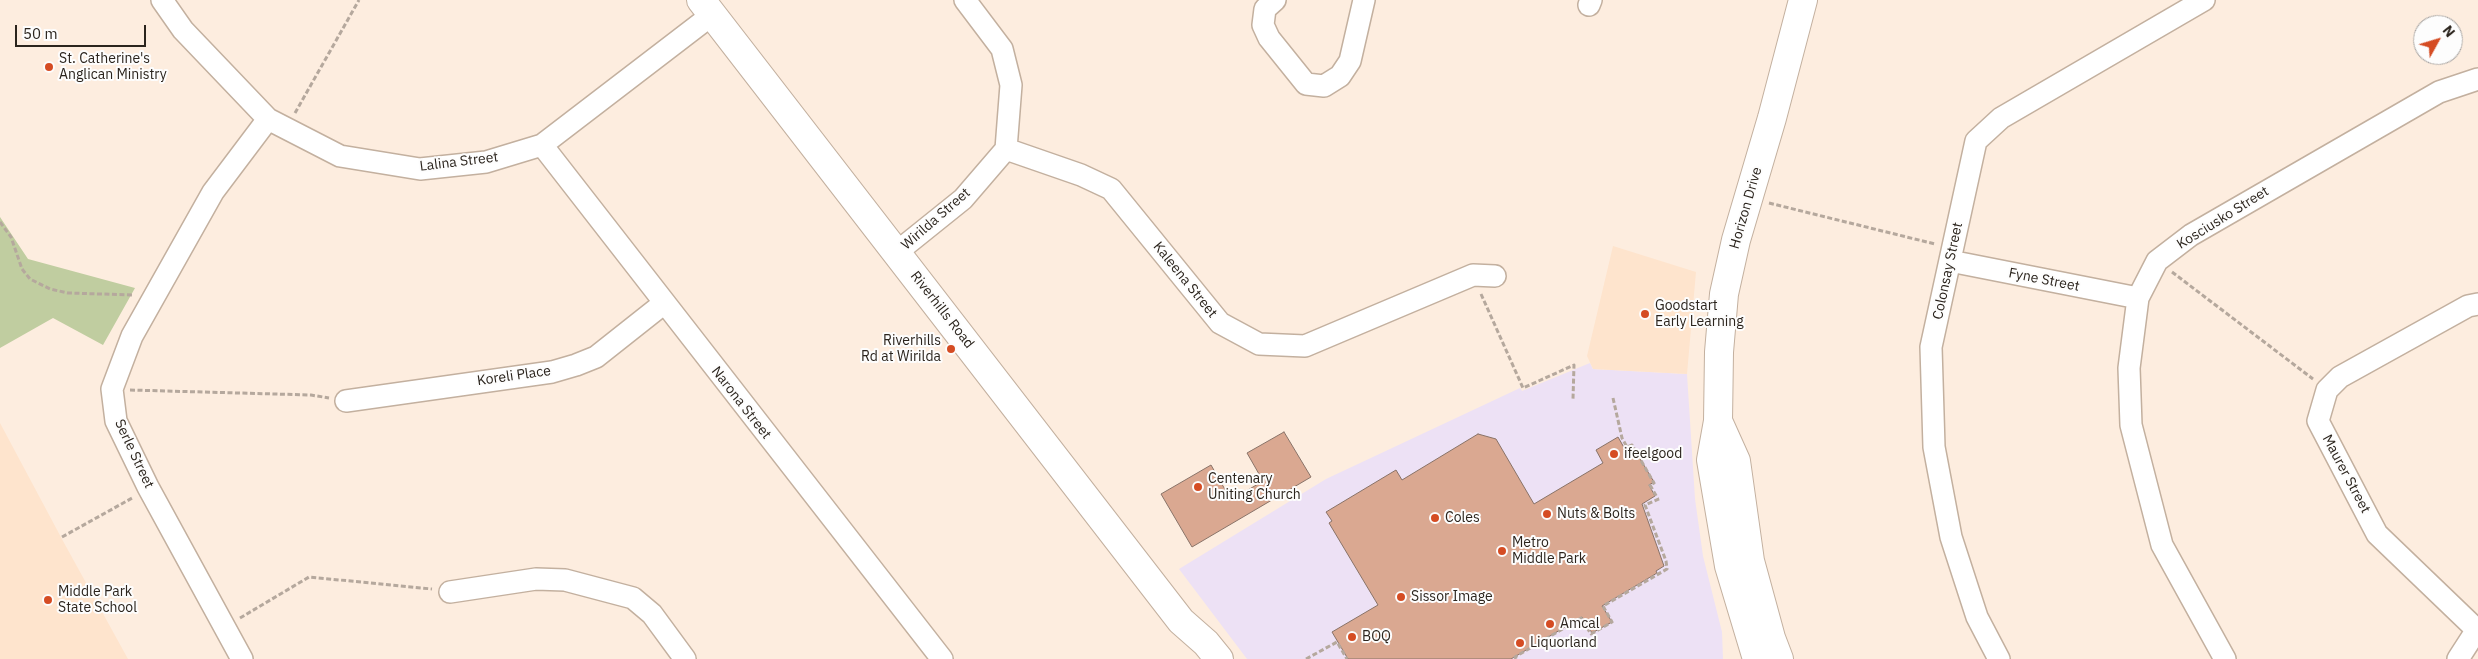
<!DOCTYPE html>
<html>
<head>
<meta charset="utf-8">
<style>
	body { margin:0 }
	#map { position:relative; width:2478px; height:659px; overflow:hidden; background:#fdeddf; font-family:"IBM Plex Sans",sans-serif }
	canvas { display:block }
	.north { position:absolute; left:2413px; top:15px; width:50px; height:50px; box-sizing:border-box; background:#fdfdfd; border:1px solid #a9a6a3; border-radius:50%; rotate:51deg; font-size:14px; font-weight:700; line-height:20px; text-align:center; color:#2b241d }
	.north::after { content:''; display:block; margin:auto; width:18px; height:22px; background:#d54c23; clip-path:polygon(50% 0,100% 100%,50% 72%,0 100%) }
	.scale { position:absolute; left:15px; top:25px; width:131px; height:22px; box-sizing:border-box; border:2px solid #2b241d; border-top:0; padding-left:6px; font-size:15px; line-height:18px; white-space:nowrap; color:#2b241d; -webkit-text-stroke:4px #fdfdfd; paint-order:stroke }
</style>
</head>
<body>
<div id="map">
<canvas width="2478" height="659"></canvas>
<div class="north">N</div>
<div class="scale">50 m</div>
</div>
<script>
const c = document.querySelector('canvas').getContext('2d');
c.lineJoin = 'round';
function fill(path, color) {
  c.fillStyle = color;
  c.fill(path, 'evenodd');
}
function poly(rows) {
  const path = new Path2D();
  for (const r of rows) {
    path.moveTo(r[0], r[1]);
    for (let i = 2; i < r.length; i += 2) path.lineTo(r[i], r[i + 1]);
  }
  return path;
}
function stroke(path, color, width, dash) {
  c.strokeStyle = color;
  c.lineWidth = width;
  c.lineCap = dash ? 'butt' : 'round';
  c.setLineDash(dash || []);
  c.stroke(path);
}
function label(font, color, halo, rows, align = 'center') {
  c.font = font + ' "IBM Plex Sans",sans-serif';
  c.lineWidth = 4;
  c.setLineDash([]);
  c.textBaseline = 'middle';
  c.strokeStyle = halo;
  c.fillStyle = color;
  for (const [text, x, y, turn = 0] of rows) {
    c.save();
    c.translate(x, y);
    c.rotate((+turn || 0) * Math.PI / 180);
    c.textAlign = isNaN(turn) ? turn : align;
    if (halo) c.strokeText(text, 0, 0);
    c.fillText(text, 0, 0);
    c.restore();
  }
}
const commercial = poly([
	[1590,363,1593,369,1687,374,1695,499,1703,556,1722,632,1723,659,1247,659,1179,569,1326,479,1520,388,1522,391]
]);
const built = poly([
	[1613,246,1696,272,1687,374,1593,369,1587,356],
	[0,423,63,541,128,659,0,659]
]);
const green = poly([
	[0,217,28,259,135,288,103,345,53,318,0,348]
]);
const building = poly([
	[1284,432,1311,477,1192,547,1161,494,1211,465,1231,500,1263,481,1247,453,1284,432],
	[1478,434,1496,439,1534,504,1603,463,1596,450,1618,437,1626,451,1633,447,1654,482,1649,485,1655,496,1642,504,1664,566,1656,571,1657,573,1602,606,1612,622,1601,628,1592,633,1582,617,1511,659,1348,659,1332,632,1378,605,1329,523,1332,521,1326,512,1396,470,1402,480,1478,434]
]);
const path = poly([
	[295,113,359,0],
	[1769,203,1935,244],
	[0,222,11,237,22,269,30,279,50,289,68,293,133,295],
	[2172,272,2313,379],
	[1481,294,1523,388,1574,365,1573,399],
	[130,390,311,395,329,398],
	[1613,398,1622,438,1627,447,1632,445,1654,483,1650,485,1658,499],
	[62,537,134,497],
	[240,618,309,577,432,589],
	[1306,659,1337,642,1347,659],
	[1516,659,1515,657,1581,618,1591,634,1612,622,1603,606,1667,569,1666,561,1645,505,1661,498]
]);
const street = poly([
	[162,0,183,30,268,119,340,156,420,169,486,162,542,145,713,14],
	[1275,0,1265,9,1263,25,1269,38,1306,84,1324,86,1340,76,1350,61,1364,0],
	[1589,5,1591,0],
	[542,145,942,659],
	[1006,149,1081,175,1111,189,1220,323,1259,344,1305,346,1473,275,1495,276],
	[897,252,963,199,1006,149,1011,85,1002,49,965,0],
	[1950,261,2138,298],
	[346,401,552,372,576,365,596,357,663,304],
	[450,592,536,579,565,580,633,598,652,614,685,659],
	[2477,630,2377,534,2318,421,2327,390,2340,377,2468,306,2478,304],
	[242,659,148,487,116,421,112,389,132,336,213,192,268,119],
	[1999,659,1977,617,1951,537,1934,447,1931,347,1976,141,2001,118,2204,0],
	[2225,659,2162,545,2131,425,2129,368,2138,298,2157,261,2191,235,2439,92,2478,79],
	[2458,659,2478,628]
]);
const secondary = poly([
	[701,0,1181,621,1206,643,1219,659],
	[1718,421,1736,461,1750,561,1771,638,1779,659],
	[1757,659,1729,566,1711,460,1718,421,1719,352,1724,294,1736,240,1772,118,1803,0]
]);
const markers = [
	[49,67,5,"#d54c23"],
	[1645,314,5,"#d54c23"],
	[951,349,5,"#d54c23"],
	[1614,454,5,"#d54c23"],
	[1198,487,5,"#d54c23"],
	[1547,514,5,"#d54c23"],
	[1435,518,5,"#d54c23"],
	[1502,551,5,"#d54c23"],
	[1401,597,5,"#d54c23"],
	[48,600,5,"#d54c23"],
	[1550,624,5,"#d54c23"],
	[1352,637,5,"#d54c23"],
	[1520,643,5,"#d54c23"]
];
const poiNames = [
	["St. Catherine's",59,59],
	["Anglican Ministry",59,75],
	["Goodstart",1655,306],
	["Early Learning",1655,322],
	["Riverhills",941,341,"right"],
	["Rd at Wirilda",941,357,"right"],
	["ifeelgood",1624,454],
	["Centenary",1208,479],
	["Uniting Church",1208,495],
	["Nuts & Bolts",1557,514],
	["Coles",1445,518],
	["Metro",1512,543],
	["Middle Park",1512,559],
	["Middle Park",58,592],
	["State School",58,608],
	["Sissor Image",1411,597],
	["Amcal",1560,624],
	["BOQ",1362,637],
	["Liquorland",1530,643]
];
const streetNames = [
	["Lalina Street",459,162,-7],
	["Horizon Drive",1746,208,-74],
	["Kosciusko Street",2223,218,-32],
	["Wirilda Street",936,219,-41],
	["Colonsay Street",1948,271,-78],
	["Kaleena Street",1185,280,51],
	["Fyne Street",2044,280,11],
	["Riverhills Road",942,310,52],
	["Koreli Place",514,376,-8],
	["Narona Street",741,403,52],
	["Serle Street",134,454,65],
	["Maurer Street",2346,474,62]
];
fill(commercial, '#ede1f5');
fill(built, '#fee4cd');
fill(green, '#c0cda0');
fill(building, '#daa891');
stroke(building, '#897368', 1);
stroke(street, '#c3b09f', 24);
stroke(secondary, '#c3b09f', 30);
stroke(path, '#b5a89d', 3, [5, 2.5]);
stroke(street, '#fff', 21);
stroke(secondary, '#fff', 28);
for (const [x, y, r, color] of markers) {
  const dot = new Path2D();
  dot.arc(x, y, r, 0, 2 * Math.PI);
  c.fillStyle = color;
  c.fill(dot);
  stroke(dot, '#fdfdfd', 2);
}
label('14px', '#2b241d', '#fdfdfd', poiNames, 'left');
label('14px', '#2b241d', '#fdfdfd', streetNames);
</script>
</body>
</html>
